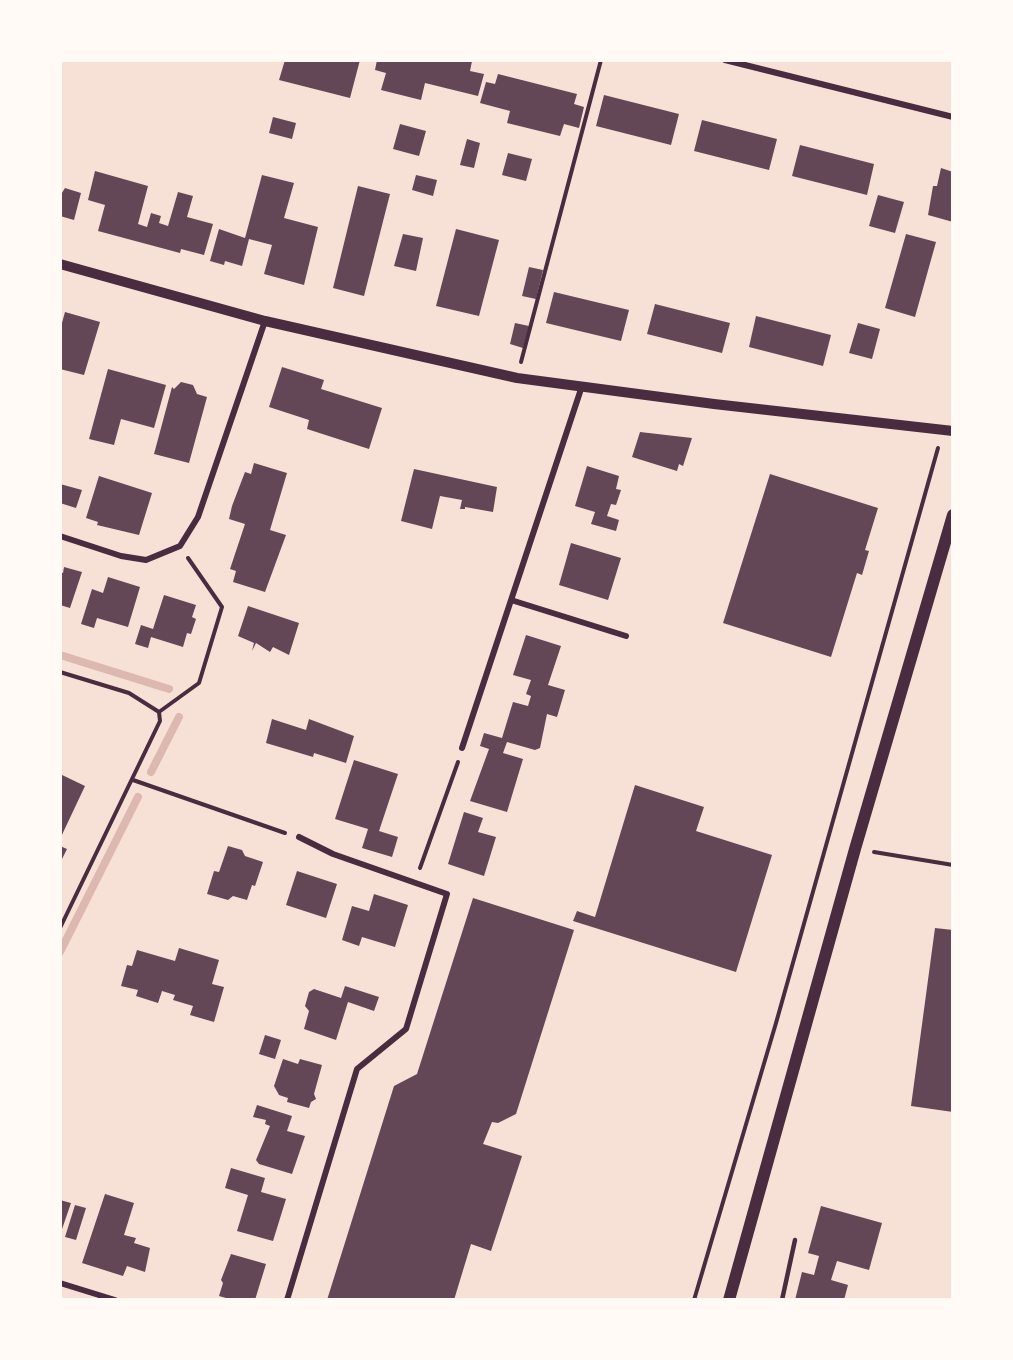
<!DOCTYPE html>
<html>
<head>
<meta charset="utf-8">
<style>
	body { margin:0 }
	#map { position:relative; width:1013px; height:1360px; overflow:hidden; background:#f7e1d7; font-family:"Titillium Web",sans-serif }
	canvas { display:block }
	.frame { position:absolute; inset:0; border:62px solid #fffaf5; pointer-events:none }
</style>
</head>
<body>
<div id="map">
<canvas width="1013" height="1360"></canvas>
<div class="frame"></div>
</div>
<script>
const c = document.querySelector('canvas').getContext('2d');
c.lineJoin = 'round';
function poly(rows) {
  const path = new Path2D();
  for (const r of rows) {
    path.moveTo(r[0], r[1]);
    for (let i = 2; i < r.length; i += 2) path.lineTo(r[i], r[i + 1]);
  }
  return path;
}
function stroke(path, color, width, dash) {
  c.strokeStyle = color;
  c.lineWidth = width;
  c.lineCap = dash ? 'butt' : 'round';
  c.setLineDash(dash || []);
  c.stroke(path);
}
function fill(path, color) {
  c.fillStyle = color;
  c.fill(path, 'evenodd');
}
const stream = poly([
	[60,655,169,689],
	[151,772,179,717],
	[60,952,138,797]
]);
const building = poly([
	[285,60,360,60,350,98,279,80],
	[377,60,467,60,472,61,470,71,484,74,478,96,425,83,421,100,381,90,386,73,375,70],
	[498,74,577,94,574,104,584,107,579,128,564,124,560,136,507,123,510,111,480,103,486,82,495,84],
	[604,95,679,114,671,145,596,126],
	[273,117,296,123,292,139,269,133],
	[702,120,777,139,769,170,694,151],
	[400,124,426,131,419,156,393,149],
	[467,139,480,143,474,168,460,165],
	[800,145,874,164,867,195,792,176],
	[508,153,532,159,526,181,502,175],
	[941,168,953,172,953,222,928,215,933,186,937,186],
	[95,171,148,186,138,224,147,227,151,213,161,216,159,223,168,226,178,192,193,196,187,217,213,224,204,255,181,249,180,253,98,231,105,205,88,200],
	[262,175,294,183,284,218,318,227,304,285,264,274,272,245,249,239,242,266,225,261,224,265,210,261,219,229,245,238],
	[416,175,437,180,433,196,412,190],
	[358,186,390,194,364,296,333,288],
	[65,188,81,193,74,220,60,216,60,196],
	[878,195,904,202,895,233,869,226],
	[456,229,499,240,479,316,436,306],
	[403,234,423,238,416,271,394,266],
	[906,234,936,242,915,317,885,308],
	[529,267,543,270,536,299,522,296],
	[554,292,629,310,621,341,546,323],
	[655,304,730,323,722,353,647,334],
	[65,312,100,322,84,375,60,369,60,330],
	[756,316,831,335,823,366,749,347],
	[515,323,529,326,523,348,510,344],
	[858,323,880,329,872,359,849,353],
	[282,367,324,380,321,389,382,408,369,449,307,429,309,420,269,407],
	[108,369,166,385,154,428,121,419,114,445,89,439],
	[181,382,193,385,197,394,207,397,189,463,154,454,172,387,174,389],
	[640,432,692,438,683,466,679,464,677,471,632,457],
	[254,463,287,473,270,530,286,535,265,592,233,582,236,571,230,569,245,524,229,519,232,506,245,472,251,474],
	[587,466,619,476,616,489,621,490,616,505,611,504,607,516,619,520,616,531,591,524,595,512,575,506],
	[414,469,497,487,493,512,465,507,465,509,460,509,462,500,440,496,432,529,401,521],
	[770,474,878,508,865,550,869,551,862,575,857,573,831,657,723,623],
	[99,476,152,493,139,535,97,525,98,522,86,518],
	[60,484,82,490,76,508,60,503],
	[571,543,621,558,608,600,559,585],
	[64,567,82,572,70,608,60,605,60,572,63,573],
	[108,577,140,587,128,627,97,618,94,628,81,624,92,589,103,593],
	[164,595,196,605,192,617,196,619,191,634,187,633,183,647,151,637,148,648,135,644,141,625,153,629],
	[248,606,299,623,289,655,273,647,270,652,256,643,252,651,254,643,238,636],
	[526,635,561,646,548,685,565,690,557,717,547,714,540,748,535,750,507,742,503,753,523,759,507,812,470,801,489,749,480,746,484,733,502,738,513,702,528,706,531,696,526,694,531,680,513,675],
	[272,719,306,730,309,719,354,736,346,763,314,753,313,757,266,743],
	[354,760,398,774,379,831,398,837,392,857,362,848,368,829,335,819],
	[60,774,85,786,60,839],
	[635,785,704,807,696,831,772,855,736,972,573,921,577,911,595,917],
	[464,812,483,818,478,832,496,837,484,876,448,864],
	[60,846,67,849,60,863],
	[228,846,242,850,245,856,263,862,255,886,252,885,247,900,233,896,228,900,207,894,214,871,219,872],
	[297,871,337,884,326,918,286,905],
	[374,894,408,905,395,947,362,937,359,946,342,940,352,906,369,911],
	[473,898,574,930,516,1114,498,1123,492,1122,483,1144,522,1156,491,1251,471,1244,454,1300,327,1300,394,1086,417,1074],
	[935,928,953,930,953,1112,911,1106],
	[179,948,219,960,212,984,224,987,214,1022,190,1015,193,1006,173,1000,175,995,162,991,158,1003,136,996,138,990,121,986,127,965,132,966,137,950,175,961],
	[345,986,379,997,374,1011,348,1002,336,1040,304,1029,309,1011,305,1006,309,992,314,989,341,998],
	[265,1035,281,1040,275,1059,259,1054],
	[283,1059,298,1064,300,1059,322,1065,314,1094,316,1099,311,1102,309,1108,287,1102,288,1098,279,1095,274,1086],
	[257,1105,292,1116,287,1131,305,1136,292,1174,259,1164,256,1160,270,1126,265,1124,266,1120,253,1117],
	[231,1168,265,1178,261,1192,286,1199,273,1241,237,1231,248,1195,225,1188],
	[105,1194,134,1203,124,1235,136,1238,134,1243,150,1248,145,1272,127,1266,123,1276,82,1263],
	[60,1200,71,1203,60,1235],
	[75,1205,86,1208,76,1240,65,1237],
	[821,1206,882,1223,869,1270,837,1261,831,1280,848,1285,844,1300,795,1300,802,1272,814,1275,819,1256,808,1253],
	[231,1254,266,1264,255,1300,233,1300,219,1296,223,1283,221,1280]
]);
const path = poly([
	[521,362,601,60],
	[60,672,129,693,159,712,160,721,60,928],
	[159,712,199,683,222,607,188,558],
	[133,780,285,833],
	[874,852,953,865],
	[420,868,458,762],
	[694,1300,776,1023,938,448]
]);
const service = poly([
	[782,1300,795,1240]
]);
const minor = poly([
	[725,60,953,117],
	[60,536,121,556,146,560,180,546,198,517,265,321],
	[511,600,626,636],
	[462,748,582,386],
	[60,1283,115,1300],
	[287,1300,357,1069,406,1029,447,894,333,854,299,837]
]);
const tertiary = poly([
	[60,264,265,321,517,378,714,404,953,431]
]);
const secondary = poly([
	[729,1300,855,849,953,515]
]);
stroke(stream, '#dcb8b0', 8);
fill(building, '#644757');
stroke(path, '#4a2c40', 4);
stroke(service, '#4a2c40', 4.5);
stroke(minor, '#4a2c40', 6);
stroke(tertiary, '#4a2c40', 10);
stroke(secondary, '#4a2c40', 12);
</script>
</body>
</html>
